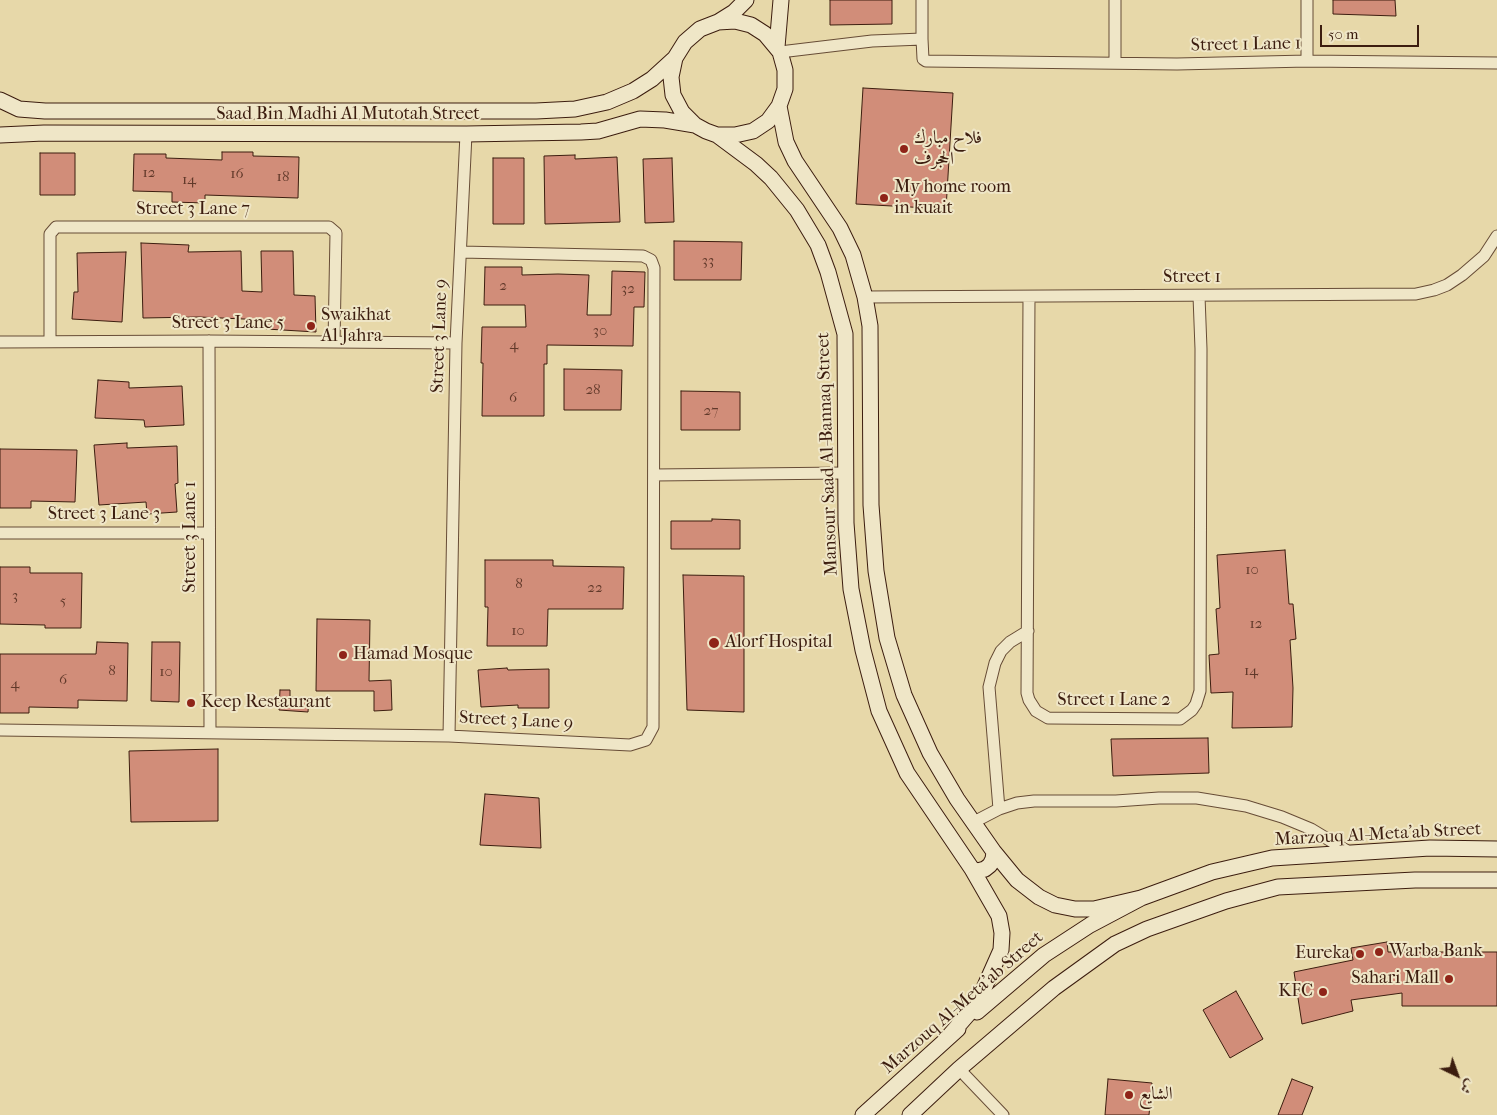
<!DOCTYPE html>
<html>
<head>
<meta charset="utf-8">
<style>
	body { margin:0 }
	#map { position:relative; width:1497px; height:1115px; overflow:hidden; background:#e7d8a9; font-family:"IM FELL French Canon",Amiri,serif }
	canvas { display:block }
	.north { position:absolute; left:1432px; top:1050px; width:50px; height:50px; -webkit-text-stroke:4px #efe6c7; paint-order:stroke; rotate:138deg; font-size:14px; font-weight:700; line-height:20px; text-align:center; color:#3c1d0f }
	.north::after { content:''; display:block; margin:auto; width:18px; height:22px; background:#3c1d0f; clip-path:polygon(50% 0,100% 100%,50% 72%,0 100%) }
	.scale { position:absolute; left:1320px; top:25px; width:99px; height:22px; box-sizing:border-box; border:2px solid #3c1d0f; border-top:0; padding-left:6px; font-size:15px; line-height:18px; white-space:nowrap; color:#3c1d0f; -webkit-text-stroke:4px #efe6c7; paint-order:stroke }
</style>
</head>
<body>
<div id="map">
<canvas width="1497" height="1115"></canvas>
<div class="north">ش</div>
<div class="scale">50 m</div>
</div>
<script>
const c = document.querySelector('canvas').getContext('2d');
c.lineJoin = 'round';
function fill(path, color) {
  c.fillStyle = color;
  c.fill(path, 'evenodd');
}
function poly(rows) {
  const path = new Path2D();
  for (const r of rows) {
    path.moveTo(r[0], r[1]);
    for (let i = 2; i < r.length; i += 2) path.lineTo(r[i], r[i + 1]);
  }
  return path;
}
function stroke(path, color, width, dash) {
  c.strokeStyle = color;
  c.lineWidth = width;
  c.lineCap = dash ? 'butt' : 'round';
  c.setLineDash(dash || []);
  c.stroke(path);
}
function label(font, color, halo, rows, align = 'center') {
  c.font = font + ' "IM FELL French Canon",Amiri,serif';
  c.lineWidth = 4;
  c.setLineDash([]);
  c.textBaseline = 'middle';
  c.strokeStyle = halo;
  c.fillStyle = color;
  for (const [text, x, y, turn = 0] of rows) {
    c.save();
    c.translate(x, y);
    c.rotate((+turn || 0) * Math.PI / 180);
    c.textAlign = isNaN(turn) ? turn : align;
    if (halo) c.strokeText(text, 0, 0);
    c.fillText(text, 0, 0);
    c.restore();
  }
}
const building = poly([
	[830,0,892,0,892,24,830,25,830,0],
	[1333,0,1395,0,1396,16,1333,14,1333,0],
	[863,88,953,93,946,209,856,204,863,88],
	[222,152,253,152,253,156,299,157,298,198,205,195,205,203,172,202,172,192,133,191,134,154,166,154,166,158,222,160,222,152],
	[40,153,75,153,75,195,40,195,40,153],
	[575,155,575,159,617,157,620,222,545,224,544,156,575,155],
	[493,158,524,158,524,224,493,224,493,158],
	[672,158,674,222,645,223,643,159,672,158],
	[674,241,742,242,741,280,674,280,674,241],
	[141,243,189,245,188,252,241,251,242,291,262,292,261,251,293,251,294,295,315,296,316,332,266,329,266,320,199,317,143,318,141,243],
	[126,252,122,322,72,319,74,292,78,292,77,253,126,252],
	[485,267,522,267,522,275,558,274,589,275,587,315,611,315,612,271,645,272,644,307,634,307,633,346,547,345,547,364,544,364,544,416,482,416,483,363,481,363,482,327,526,327,525,305,484,305,485,267],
	[564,369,622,370,621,410,564,410,564,369],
	[98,380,129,382,129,388,182,386,184,425,145,427,144,420,95,418,98,380],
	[681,391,740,392,740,430,681,430,681,391],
	[127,443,127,448,177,446,178,483,175,484,177,512,147,514,146,502,99,505,94,445,127,443],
	[0,449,77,450,75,502,31,501,31,508,0,508,0,449],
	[712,519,740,520,740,549,671,549,671,521,712,521,712,519],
	[1285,550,1289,604,1293,604,1296,639,1290,640,1293,688,1292,727,1232,728,1233,692,1211,693,1209,655,1219,654,1216,609,1220,608,1217,555,1285,550],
	[485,560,553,560,553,566,624,567,623,609,548,609,547,646,487,646,488,607,485,607,485,560],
	[0,567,30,567,30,573,82,573,81,628,45,628,45,625,0,624,0,567],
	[683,575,744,576,744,712,687,710,683,575],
	[317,619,370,620,369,681,391,680,392,710,374,711,374,691,316,691,317,619],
	[97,642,128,643,127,701,78,700,78,708,29,707,29,713,0,713,0,654,96,654,97,642],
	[152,642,180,642,179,702,151,701,152,642],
	[507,668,508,670,549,669,549,708,518,708,518,705,481,707,478,670,507,668],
	[280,690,290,690,290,697,309,698,308,712,279,710,280,690],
	[1208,738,1209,773,1113,776,1111,739,1208,738],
	[218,749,218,821,131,822,129,751,218,749],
	[485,794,539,798,541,848,480,845,485,794],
	[1387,942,1388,952,1497,952,1497,1006,1402,1006,1402,993,1351,1000,1353,1011,1302,1024,1294,972,1353,960,1351,948,1387,942],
	[1236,991,1263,1039,1230,1058,1203,1010,1236,991],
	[1108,1079,1152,1083,1149,1115,1105,1115,1108,1079],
	[1292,1079,1313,1087,1302,1115,1278,1115,1292,1079]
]);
const street = poly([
	[922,0,922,39,923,59,926,61,1177,64,1307,61,1497,63],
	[780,52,872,41,922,39],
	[1307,61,1307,0],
	[1115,63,1115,0],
	[865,297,1416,294,1434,290,1447,285,1462,275,1484,256,1497,236],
	[1029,297,1027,693,1029,700,1036,711,1048,718,1180,719,1192,710,1196,704,1200,691,1201,349,1199,296],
	[50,341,50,234,56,227,329,227,336,233,334,342],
	[209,341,210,733],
	[0,342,209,341,456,343],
	[654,475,845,473],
	[0,533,209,533],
	[0,730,449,736,630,745,646,740,653,727,654,268,651,260,643,256,461,252],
	[449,736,456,343,466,134],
	[999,809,989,687,995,663,1001,651,1010,642,1028,631],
	[972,823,999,809,1017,803,1034,801,1116,801,1159,798,1197,798,1246,806,1282,817,1311,829,1349,852],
	[959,1069,1003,1115]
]);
const secondary = poly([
	[718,22,734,12,746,0],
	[777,47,781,0],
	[0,100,19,109,45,111,536,111,575,109,607,102,633,91,652,79,675,58],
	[779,106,786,142,795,161,840,228,853,255,865,297,870,326,871,505,876,571,887,638,904,695,930,753,957,799,994,852,1017,880,1039,897,1055,905,1075,909,1094,909,1141,898],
	[0,135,44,133,466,134,581,132,598,131,640,119,665,120,695,125,706,131,717,135,735,135,753,131,768,121,779,106,785,89,785,70,780,52,765,34,751,25,735,21,718,22,700,29,685,42,675,58,671,77,673,95,682,112,695,125],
	[717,135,756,164,771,178,797,210,818,245,828,272,845,334,846,523,851,589,863,650,879,711,907,773,972,869,999,916,1002,933,1001,950,977,1004,950,1035],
	[972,869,978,871,985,869,990,865,993,859,994,852],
	[977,1012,1044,955,1090,925,1141,898,1212,872,1272,858,1430,848,1497,849],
	[863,1115,958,1029],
	[910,1115,959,1069,1054,988,1115,944,1147,929,1226,901,1278,887,1415,880,1497,880]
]);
const markers = [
	[904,149,5,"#8f2418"],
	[884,198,5,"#8f2418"],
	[311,326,5,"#8f2418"],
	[714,643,6,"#8f2418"],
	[343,655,5,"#8f2418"],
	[191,703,5,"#8f2418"],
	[1379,952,5,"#8f2418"],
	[1360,954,5,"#8f2418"],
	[1449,979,5,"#8f2418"],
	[1323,992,5,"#8f2418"],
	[1129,1095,5,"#8f2418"]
];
const numberNames = [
	["12",149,173],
	["16",237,174],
	["18",283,177],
	["14",189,180],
	["33",708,261],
	["2",503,286],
	["32",628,289],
	["30",600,331],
	["4",514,345],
	["28",593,390],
	["6",513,398],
	["27",711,411],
	["10",1252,570],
	["8",519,584],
	["22",595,588],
	["3",15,596],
	["5",63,601],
	["12",1256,624],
	["10",518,631],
	["8",112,671],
	["14",1251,671],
	["10",166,672],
	["6",63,680],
	["4",15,684]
];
const streetNames = [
	["Street 1 Lane 1",1246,45,-1],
	["Saad Bin Madhi Al Mutotah Street",348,115],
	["Street 3 Lane 7",193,210],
	["Street 1",1192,278],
	["Street 3 Lane 5",228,324],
	["Street 3 Lane 9",440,336,-88],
	["Mansour Saad Al-Bannaq Street",828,454,-92],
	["Street 3 Lane 3",104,515],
	["Street 3 Lane 1",191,537,-90],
	["Street 1 Lane 2",1114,701],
	["Street 3 Lane 9",516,721,3],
	["Marzouq Al-Meta'ab Street",1378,835,-3],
	["Marzouq Al-Meta'ab Street",963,1003,-41]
];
const poiNames = [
	["فلاح مبارك",914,139],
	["الحجرف",914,160],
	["My home room",894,188],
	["in kuait",894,209],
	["Swaikhat",321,316],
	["Al Jahra",321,337],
	["Alorf Hospital",725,643],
	["Hamad Mosque",353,655],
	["Keep Restaurant",201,703],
	["Warba Bank",1389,952],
	["Eureka",1350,954,"right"],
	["Sahari Mall",1439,979,"right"],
	["KFC",1313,992,"right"],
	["الشايع",1139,1095]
];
fill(building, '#d18d79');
stroke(building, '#3c1d0f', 1);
stroke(street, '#674c36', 13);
stroke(secondary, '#3c1d0f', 17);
stroke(street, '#efe6c7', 11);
stroke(secondary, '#efe6c7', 15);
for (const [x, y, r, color] of markers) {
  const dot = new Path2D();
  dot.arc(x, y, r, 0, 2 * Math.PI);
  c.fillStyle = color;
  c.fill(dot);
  stroke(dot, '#efe6c7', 2);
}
label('15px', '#61392a', null, numberNames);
label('18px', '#3c1d0f', '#efe6c7', streetNames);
label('18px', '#3c1d0f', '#efe6c7', poiNames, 'left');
</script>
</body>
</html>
